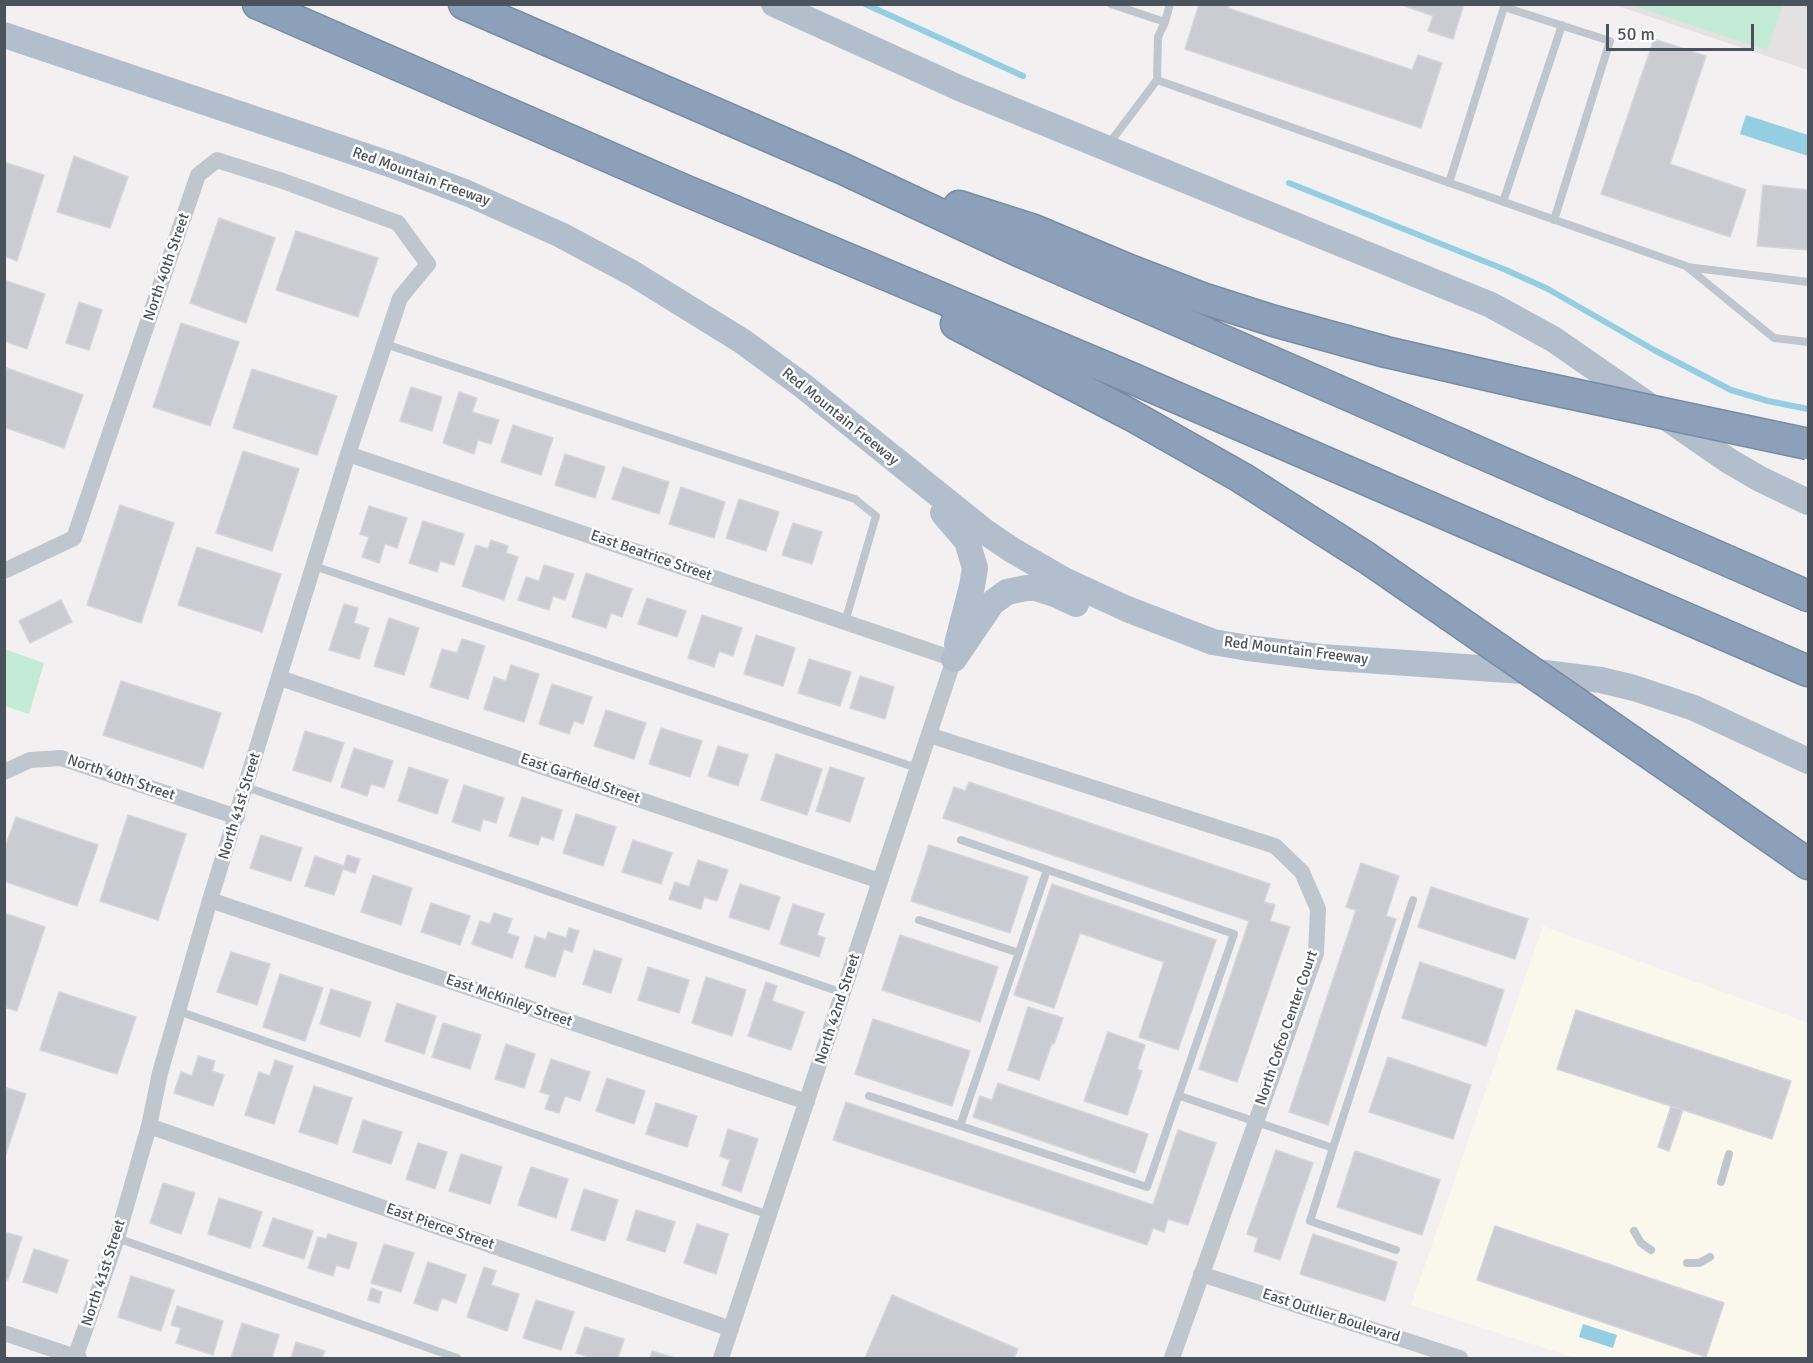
<!DOCTYPE html>
<html>
<head>
<meta charset="utf-8">
<style>
	body { margin:0 }
	#map { position:relative; width:1813px; height:1363px; overflow:hidden; background:#f2f0f0; font-family:Signika,sans-serif }
	canvas { display:block }
	.frame { position:absolute; inset:0; border:6px solid #4a525b; pointer-events:none }
	.scale { position:absolute; left:1606px; top:24px; width:148px; height:27px; box-sizing:border-box; border:3px solid #4a525b; border-top:0; padding-left:8px; font-size:18px; line-height:21px; white-space:nowrap; color:#4a525b; -webkit-text-stroke:4px #fff; paint-order:stroke }
</style>
</head>
<body>
<div id="map">
<canvas width="1813" height="1363"></canvas>
<div class="frame"></div>
<div class="scale">50 m</div>
</div>
<script>
const c = document.querySelector('canvas').getContext('2d');
c.lineJoin = 'round';
function fill(path, color) {
  c.fillStyle = color;
  c.fill(path, 'evenodd');
}
function poly(rows) {
  const path = new Path2D();
  for (const r of rows) {
    path.moveTo(r[0], r[1]);
    for (let i = 2; i < r.length; i += 2) path.lineTo(r[i], r[i + 1]);
  }
  return path;
}
function stroke(path, color, width, dash) {
  c.strokeStyle = color;
  c.lineWidth = width;
  c.lineCap = dash ? 'butt' : 'round';
  c.setLineDash(dash || []);
  c.stroke(path);
}
function label(font, color, halo, rows, align = 'center') {
  c.font = font + ' Signika,sans-serif';
  c.lineWidth = 5;
  c.setLineDash([]);
  c.textBaseline = 'middle';
  c.strokeStyle = halo;
  c.fillStyle = color;
  for (const [text, x, y, turn = 0] of rows) {
    c.save();
    c.translate(x, y);
    c.rotate((+turn || 0) * Math.PI / 180);
    c.textAlign = isNaN(turn) ? turn : align;
    if (halo) c.strokeText(text, 0, 0);
    c.fillText(text, 0, 0);
    c.restore();
  }
}
const commercial = poly([
	[1543,926,1808,1023,1808,1358,1575,1358,1411,1305]
]);
const education = poly([
	[1615,5,1808,5,1808,70]
]);
const green = poly([
	[1632,5,1783,5,1767,50],
	[4,649,44,663,29,714,5,706]
]);
const water = poly([
	[1746,115,1808,135,1808,156,1740,134],
	[1583,1324,1617,1335,1613,1348,1579,1337]
]);
const stream = poly([
	[865,4,1023,76],
	[1289,183,1506,270,1548,289,1654,350,1731,390,1768,401,1808,409]
]);
const building = poly([
	[1199,4,1230,4,1228,8,1412,70,1418,55,1442,63,1421,128,1185,49,1199,4],
	[1399,4,1464,4,1453,39,1428,31,1433,16,1399,4],
	[1654,39,1706,56,1670,164,1746,190,1730,237,1601,194,1654,39],
	[74,156,128,177,110,228,57,212,74,156],
	[4,162,44,175,17,261,4,256,4,162],
	[1763,185,1808,190,1808,250,1757,246,1763,185],
	[219,218,275,238,246,323,190,303,219,218],
	[296,231,378,258,358,317,276,290,296,231],
	[4,280,45,294,27,349,4,341,4,280],
	[79,302,102,310,89,350,66,343,79,302],
	[181,323,239,342,210,426,153,407,181,323],
	[4,367,83,395,64,448,4,427,4,367],
	[252,369,337,396,317,455,233,428,252,369],
	[411,387,442,397,432,431,400,421,411,387],
	[459,392,477,398,472,412,499,420,491,444,478,440,474,454,443,443,459,392],
	[513,425,553,438,541,475,501,462,513,425],
	[243,451,299,469,272,551,216,533,243,451],
	[565,454,605,467,595,498,555,485,565,454],
	[623,467,669,482,659,514,612,499,623,467],
	[681,487,725,502,714,538,669,524,681,487],
	[739,499,779,512,766,551,726,538,739,499],
	[120,505,174,523,141,623,87,605,120,505],
	[369,506,407,518,397,548,385,544,379,563,362,557,369,537,360,534,369,506],
	[423,521,464,534,454,565,440,561,437,572,409,563,423,521],
	[793,523,822,532,812,564,782,555,793,523],
	[491,540,508,546,506,553,518,557,504,600,462,586,476,545,488,549,491,540],
	[197,547,281,574,262,632,178,605,197,547],
	[544,565,574,574,565,600,553,596,549,610,518,600,526,577,539,581,544,565],
	[586,573,632,589,622,617,611,613,606,628,572,617,586,573],
	[647,598,686,611,677,637,638,624,647,598],
	[61,600,72,622,30,643,19,621,61,600],
	[344,604,358,608,354,623,369,628,359,659,329,650,344,604],
	[702,615,742,628,733,656,719,651,714,667,688,658,702,615],
	[389,618,419,628,404,675,374,666,389,618],
	[756,635,795,648,783,686,744,674,756,635],
	[462,639,485,646,468,699,430,687,442,649,457,653,462,639],
	[809,659,851,672,840,706,798,693,809,659],
	[511,665,539,674,524,722,484,709,494,677,506,681,511,665],
	[860,676,894,687,885,719,850,708,860,676],
	[121,681,221,713,203,768,103,735,121,681],
	[552,684,592,697,583,724,574,721,569,734,539,724,552,684],
	[606,710,646,723,634,759,594,746,606,710],
	[661,728,702,741,690,777,649,764,661,728],
	[305,731,344,743,331,782,293,770,305,731],
	[718,746,748,755,738,786,708,776,718,746],
	[354,748,393,761,384,788,371,784,367,796,341,787,354,748],
	[776,754,822,769,807,815,761,800,776,754],
	[409,767,448,780,437,814,398,801,409,767],
	[830,767,864,778,850,822,816,811,830,767],
	[969,782,1270,884,1264,902,1275,905,1270,921,1290,927,1237,1082,1199,1069,1249,921,943,818,954,787,965,791,969,782],
	[464,785,504,798,496,823,483,819,480,831,452,822,464,785],
	[522,797,562,810,553,840,541,836,538,845,509,836,522,797],
	[576,814,616,827,603,866,563,853,576,814],
	[128,815,186,834,158,920,100,901,128,815],
	[16,817,98,845,77,906,4,881,4,850,16,817],
	[261,835,302,848,291,881,250,868,261,835],
	[633,840,672,853,661,884,622,872,633,840],
	[929,845,1028,877,1010,933,911,901,929,845],
	[347,855,360,859,355,873,343,869,334,895,305,886,315,856,344,866,347,855],
	[698,860,728,870,717,901,704,897,701,909,669,899,675,882,689,887,698,860],
	[1361,863,1399,876,1386,916,1396,919,1328,1125,1289,1112,1356,910,1346,907,1361,863],
	[373,875,412,888,401,925,361,912,373,875],
	[740,884,780,897,769,930,729,917,740,884],
	[1052,884,1216,940,1178,1050,1139,1037,1164,962,1080,933,1054,1008,1014,995,1052,884],
	[1431,887,1528,919,1515,959,1418,927,1431,887],
	[431,903,470,916,460,945,421,932,431,903],
	[793,904,824,914,817,935,825,938,819,957,780,944,793,904],
	[4,913,45,927,17,1011,4,1007,4,913],
	[494,913,512,919,507,933,519,937,512,958,472,944,480,921,490,924,494,913],
	[569,928,579,931,572,952,564,949,555,977,525,967,535,936,546,940,548,932,566,938,569,928],
	[900,935,998,967,980,1022,882,990,900,935],
	[594,950,622,959,611,993,583,984,594,950],
	[231,952,270,964,257,1005,217,992,231,952],
	[1420,962,1504,990,1486,1046,1402,1018,1420,962],
	[648,967,689,980,679,1013,638,1000,648,967],
	[280,974,323,988,305,1041,263,1027,280,974],
	[706,977,746,990,732,1036,692,1023,706,977],
	[766,982,777,986,772,1001,804,1012,791,1050,748,1036,766,982],
	[331,989,371,1002,360,1037,320,1024,331,989],
	[59,992,136,1017,117,1074,40,1050,59,992],
	[397,1003,436,1016,424,1054,385,1041,397,1003],
	[1028,1007,1063,1018,1054,1044,1052,1043,1039,1080,1008,1070,1028,1007],
	[1576,1010,1791,1081,1772,1139,1557,1069,1576,1010],
	[873,1019,970,1051,952,1106,855,1074,873,1019],
	[443,1023,481,1035,470,1069,432,1057,443,1023],
	[1108,1032,1145,1045,1137,1069,1142,1071,1127,1115,1084,1101,1108,1032],
	[506,1044,535,1054,524,1088,495,1079,506,1044],
	[198,1056,215,1061,212,1071,224,1075,213,1106,174,1093,181,1072,192,1076,198,1056],
	[1388,1057,1471,1085,1453,1139,1369,1112,1388,1057],
	[551,1059,590,1072,580,1101,565,1096,559,1113,545,1109,550,1095,540,1092,551,1059],
	[275,1060,293,1066,274,1124,245,1115,259,1072,270,1076,275,1060],
	[607,1078,645,1091,634,1124,596,1111,607,1078],
	[998,1083,1148,1134,1135,1173,973,1117,980,1096,992,1100,998,1083],
	[314,1086,352,1098,337,1144,299,1132,314,1086],
	[4,1087,26,1094,4,1160,4,1087],
	[846,1102,1153,1205,1178,1130,1216,1143,1188,1225,1168,1219,1164,1232,1153,1228,1147,1245,833,1140,846,1102],
	[656,1103,697,1116,687,1147,646,1134,656,1103],
	[1671,1106,1683,1110,1669,1151,1658,1147,1671,1106],
	[363,1120,402,1132,391,1164,353,1152,363,1120],
	[728,1129,758,1139,741,1192,722,1185,730,1160,720,1156,728,1129],
	[418,1143,447,1152,435,1189,406,1179,418,1143],
	[1276,1150,1313,1163,1280,1260,1254,1251,1258,1238,1247,1234,1276,1150],
	[1355,1151,1440,1180,1422,1235,1337,1207,1355,1151],
	[461,1154,502,1167,490,1204,449,1191,461,1154],
	[531,1167,568,1179,556,1218,518,1205,531,1167],
	[163,1183,195,1193,181,1234,150,1223,163,1183],
	[584,1189,618,1200,605,1241,571,1230,584,1189],
	[219,1198,262,1212,250,1248,208,1234,219,1198],
	[636,1210,675,1222,665,1252,627,1240,636,1210],
	[273,1218,313,1231,304,1259,263,1246,273,1218],
	[697,1224,728,1234,716,1274,684,1263,697,1224],
	[1495,1226,1724,1303,1706,1357,1477,1280,1495,1226],
	[4,1232,22,1237,8,1280,4,1278,4,1232],
	[328,1234,357,1243,349,1269,336,1265,333,1276,308,1268,318,1237,326,1239,328,1234],
	[1313,1234,1397,1262,1385,1301,1300,1274,1313,1234],
	[384,1244,414,1253,401,1292,371,1283,384,1244],
	[34,1249,68,1260,57,1293,23,1282,34,1249],
	[428,1262,466,1275,456,1303,442,1298,437,1311,414,1303,428,1262],
	[484,1267,496,1271,491,1285,519,1294,507,1331,467,1317,484,1267],
	[131,1276,174,1290,161,1331,118,1317,131,1276],
	[371,1288,382,1292,379,1303,368,1300,371,1288],
	[892,1295,1018,1349,1014,1358,865,1358,892,1295],
	[536,1300,574,1312,561,1350,523,1338,536,1300],
	[177,1306,223,1321,213,1355,176,1343,181,1328,171,1325,177,1306],
	[242,1323,279,1335,272,1358,231,1358,242,1323],
	[585,1327,624,1339,618,1358,593,1358,576,1353,585,1327],
	[296,1342,325,1351,322,1358,291,1358,296,1342],
	[652,1351,675,1358,650,1358,652,1351]
]);
const lane = poly([
	[1165,22,1170,4],
	[1157,80,1686,266,1774,338,1808,342],
	[1108,145,1157,80,1158,37,1165,22,1111,4],
	[1449,183,1504,7,1610,41,1554,220],
	[1503,202,1562,25],
	[1687,267,1808,282],
	[385,344,855,499,876,516,845,622],
	[314,566,917,768],
	[246,787,843,993],
	[919,920,1019,953],
	[178,1011,769,1215],
	[869,1096,1147,1187,1234,934,961,840],
	[1180,1096,1333,1148,1413,900],
	[960,1126,1047,870],
	[1333,1148,1310,1221,1396,1250],
	[1721,1182,1729,1154],
	[1634,1231,1641,1243,1651,1250],
	[117,1238,457,1358],
	[1687,1263,1699,1263,1710,1257]
]);
const street = poly([
	[348,454,954,659,721,1358],
	[4,571,74,538,198,175,217,160,280,180,398,223,428,264,400,298,348,454,210,900,160,1073,149,1126,117,1238,75,1358],
	[280,678,880,881],
	[929,735,1275,846,1302,872,1318,909,1316,953,1172,1358],
	[4,772,30,760,61,758,237,817],
	[210,900,807,1102],
	[149,1126,731,1329],
	[1201,1274,1460,1358],
	[4,1333,79,1358]
]);
const primary = poly([
	[774,4,959,88,1491,305,1553,339,1729,461,1760,479,1808,502],
	[4,35,398,167,467,193,561,235,632,273,742,341,802,385,984,531,1012,550,1064,580,1127,609,1213,642,1248,648,1321,657,1537,672,1601,680,1634,688,1694,708,1808,761],
	[943,513,967,541,975,568,972,586,957,644],
	[954,659,992,603,1007,592,1026,588,1036,588,1055,594,1076,604]
]);
const highway = poly([
	[258,4,682,189,1129,377,1808,671],
	[464,4,839,167,1023,253,1808,596],
	[959,206,1034,230,1132,271,1202,298,1274,321,1386,352,1521,383],
	[956,324,1131,415,1242,478,1367,558,1448,614],
	[1705,792,1808,864]
]);
const highwayBridge = poly([
	[1521,383,1808,444],
	[1448,614,1705,792]
]);
const streetNames = [
	["Red Mountain Freeway",421,177,20],
	["North 40th Street",167,267,-71],
	["Red Mountain Freeway",840,417,39],
	["East Beatrice Street",651,556,19],
	["Red Mountain Freeway",1296,651,7],
	["North 40th Street",121,778,19],
	["East Garfield Street",580,779,19],
	["North 41st Street",240,806,-73],
	["East McKinley Street",509,1001,19],
	["North 42nd Street",838,1009,-72],
	["North Cofco Center Court",1287,1028,-71],
	["East Pierce Street",440,1227,19],
	["North 41st Street",104,1273,-72],
	["East Outlier Boulevard",1331,1316,18]
];
fill(commercial, '#faf7ec');
fill(education, '#e3e1e1');
fill(green, '#c3ebd5');
fill(water, '#95cee3');
stroke(stream, '#95cee3', 6);
fill(building, '#cbccd2');
stroke(building, '#d5d6db', 1.5);
stroke(highway, '#788ba5', 33);
stroke(lane, '#c0c6cd', 8);
stroke(street, '#c0c6cd', 16);
stroke(primary, '#b3becc', 26);
stroke(highway, '#8da0b9', 30);
stroke(highwayBridge, '#788ba5', 33, []);
stroke(highwayBridge, '#8da0b9', 30);
label('15px', '#4a525b', '#fff', streetNames);
</script>
</body>
</html>
